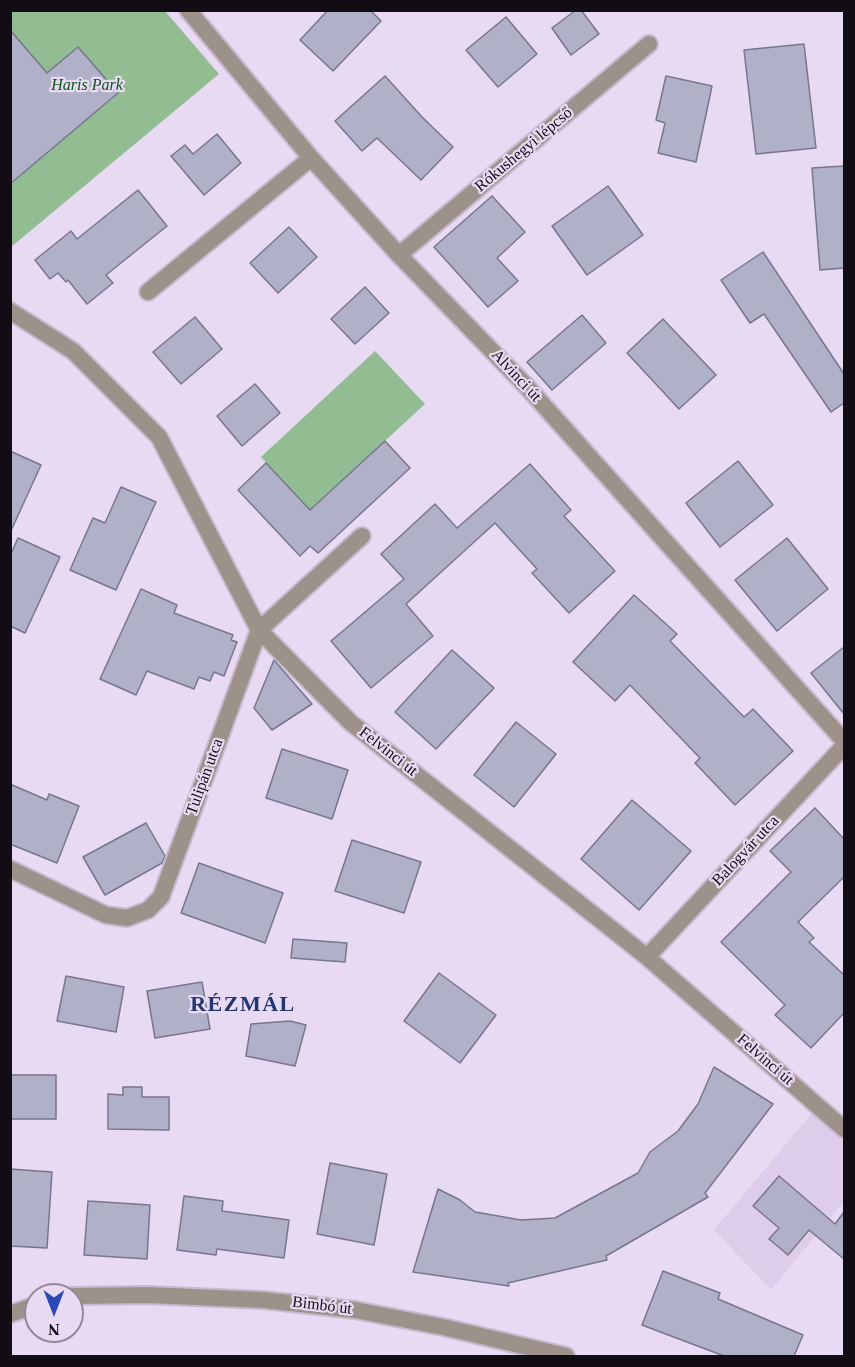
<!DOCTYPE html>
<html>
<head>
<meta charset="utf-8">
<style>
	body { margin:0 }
	#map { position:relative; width:855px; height:1367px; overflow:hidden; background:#e8daf3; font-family:Georgia,serif }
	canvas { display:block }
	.frame { position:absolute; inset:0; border:12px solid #120d15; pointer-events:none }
	.north { position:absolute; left:24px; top:1283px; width:60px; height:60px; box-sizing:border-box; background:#e8daf3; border:2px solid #92889a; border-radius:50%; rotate:180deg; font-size:16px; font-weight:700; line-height:24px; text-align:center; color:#120d15 }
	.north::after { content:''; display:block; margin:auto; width:21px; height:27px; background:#2b48b8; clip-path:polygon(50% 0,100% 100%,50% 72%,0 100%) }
</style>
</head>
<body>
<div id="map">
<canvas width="855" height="1367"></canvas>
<div class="frame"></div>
<div class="north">N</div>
</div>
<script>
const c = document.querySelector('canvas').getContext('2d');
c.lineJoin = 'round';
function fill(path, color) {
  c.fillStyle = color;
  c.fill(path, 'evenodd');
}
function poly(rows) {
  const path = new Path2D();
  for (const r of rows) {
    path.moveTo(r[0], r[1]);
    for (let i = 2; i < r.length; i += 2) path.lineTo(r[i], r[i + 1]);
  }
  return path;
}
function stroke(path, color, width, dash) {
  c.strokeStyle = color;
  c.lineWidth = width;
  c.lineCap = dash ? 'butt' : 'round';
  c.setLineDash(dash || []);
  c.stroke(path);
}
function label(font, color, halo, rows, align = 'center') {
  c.font = font + ' Georgia,serif';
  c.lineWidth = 4.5;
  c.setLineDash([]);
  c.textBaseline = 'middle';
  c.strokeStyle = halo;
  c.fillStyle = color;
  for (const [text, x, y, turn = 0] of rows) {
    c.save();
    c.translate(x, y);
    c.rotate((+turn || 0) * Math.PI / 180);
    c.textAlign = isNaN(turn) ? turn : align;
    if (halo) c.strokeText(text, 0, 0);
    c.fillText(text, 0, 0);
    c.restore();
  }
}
const built = poly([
	[818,1106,844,1129,844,1201,771,1290,714,1230]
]);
const green = poly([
	[11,11,165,11,219,74,11,247],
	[375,351,425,404,310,510,261,457]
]);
const building = poly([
	[328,10,370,10,381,21,333,71,300,40,328,10],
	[576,10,581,10,599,34,571,55,552,28,576,10],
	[506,17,537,54,498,87,466,50,506,17],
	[10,30,47,73,78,47,118,93,10,184,10,30],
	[804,44,816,148,756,154,744,50,804,44],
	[385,76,422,117,453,147,421,180,377,138,362,151,335,121,385,76],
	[666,76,712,86,696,162,658,153,665,123,656,120,666,76],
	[217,134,241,163,204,195,171,156,185,145,193,154,217,134],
	[844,166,844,268,820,270,812,168,844,166],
	[608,186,643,235,587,275,552,226,608,186],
	[138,190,167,226,106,275,113,283,87,304,68,280,66,282,58,273,50,279,35,260,71,231,77,239,138,190],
	[492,196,525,232,497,258,518,281,488,307,434,247,492,196],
	[289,227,317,257,278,293,250,263,289,227],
	[763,252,844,374,844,403,831,412,764,314,750,323,721,280,763,252],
	[365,287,389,313,355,344,331,319,365,287],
	[582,315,606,343,552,390,527,362,582,315],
	[195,317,222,349,181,384,153,352,195,317],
	[663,319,716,375,679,409,627,353,663,319],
	[255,384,280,413,242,446,217,416,255,384],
	[385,441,410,468,318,553,310,546,300,556,238,490,266,463,310,510,385,441],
	[10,451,41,465,10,533,10,451],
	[738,461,773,505,720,547,686,503,738,461],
	[530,464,571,510,564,516,615,571,569,613,532,573,537,569,495,523,406,604,433,636,371,688,331,641,404,579,381,554,435,504,457,528,530,464],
	[121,487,156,502,116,590,70,570,93,518,105,523,121,487],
	[18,538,60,557,25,633,10,626,10,556,18,538],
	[787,538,828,589,777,631,735,580,787,538],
	[141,589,177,605,174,613,233,635,231,640,237,642,224,676,214,672,210,681,199,677,194,689,147,671,136,695,100,679,141,589],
	[634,595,677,634,670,641,744,717,753,709,793,751,735,805,695,763,700,758,630,685,615,701,573,662,634,595],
	[844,647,844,714,811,673,844,647],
	[452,650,494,688,436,749,395,712,452,650],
	[274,660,312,704,272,730,254,708,274,660],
	[516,722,556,754,514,807,474,775,516,722],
	[282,749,348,770,332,819,266,798,282,749],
	[10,784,47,800,49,794,79,806,57,863,10,844,10,784],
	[632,800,691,851,639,910,581,859,632,800],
	[815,808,844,839,844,877,798,922,814,938,809,942,844,975,844,1013,811,1048,775,1015,785,1005,721,942,791,872,770,851,815,808],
	[146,823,165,856,162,863,105,895,83,857,146,823],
	[352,840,421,862,404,913,335,891,352,840],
	[199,863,283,893,265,943,181,913,199,863],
	[293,939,347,943,345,962,291,958,293,939],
	[439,973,496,1015,460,1063,404,1021,439,973],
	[66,976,124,987,116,1032,57,1021,66,976],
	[202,982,210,1029,155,1038,147,991,202,982],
	[290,1021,306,1025,295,1066,246,1056,251,1024,290,1021],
	[714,1067,773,1104,705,1193,708,1197,606,1256,607,1260,508,1283,509,1286,413,1272,438,1189,460,1200,475,1212,521,1220,555,1218,638,1173,650,1152,678,1131,698,1104,714,1067],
	[11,1075,56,1075,56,1119,11,1119,11,1075],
	[123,1087,142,1087,142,1097,169,1097,169,1130,108,1129,108,1094,123,1095,123,1087],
	[330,1163,387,1174,374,1245,317,1234,330,1163],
	[10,1169,52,1172,47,1248,10,1246,10,1169],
	[779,1176,835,1224,844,1212,844,1259,809,1230,788,1255,769,1239,779,1228,753,1206,779,1176],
	[184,1196,223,1201,222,1211,289,1220,284,1258,217,1249,216,1255,177,1250,184,1196],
	[88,1201,150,1205,147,1259,84,1255,88,1201],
	[663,1271,720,1293,718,1299,803,1335,794,1356,724,1356,642,1325,663,1271]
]);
const minor = poly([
	[188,10,311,158,399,255,528,388,844,741],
	[399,255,649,44],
	[148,292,311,158],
	[10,311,73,351,159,437,259,630,350,722,647,957,844,1129],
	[10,869,106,915,127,918,148,910,161,897,259,630,362,536],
	[647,957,844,746],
	[72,1296,148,1295,263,1300,355,1310,443,1327,566,1356],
	[10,1314,36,1305]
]);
const parkNames = [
	["Haris Park",87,86]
];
const streetNames = [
	["Rókushegyi lépcső",524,150,-40],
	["Alvinci út",516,376,47],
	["Felvinci út",388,752,38],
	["Tulipán utca",205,777,-70],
	["Balogvár utca",746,851,-47],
	["Felvinci út",765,1060,41],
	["Bimbó út",322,1306,7]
];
const districtNames = [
	["RÉZMÁL",243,1005]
];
fill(built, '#decceb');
fill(green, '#92bc92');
fill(building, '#b1b0c9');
stroke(building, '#77768d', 1.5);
stroke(minor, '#c6b9cf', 20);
stroke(minor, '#9c928a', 16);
label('italic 16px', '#0b5517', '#e8daf3', parkNames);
label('16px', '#120d15', '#e8daf3', streetNames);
c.letterSpacing = '1.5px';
label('bold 22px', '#24366e', '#e8daf3', districtNames);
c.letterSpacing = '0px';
</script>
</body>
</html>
